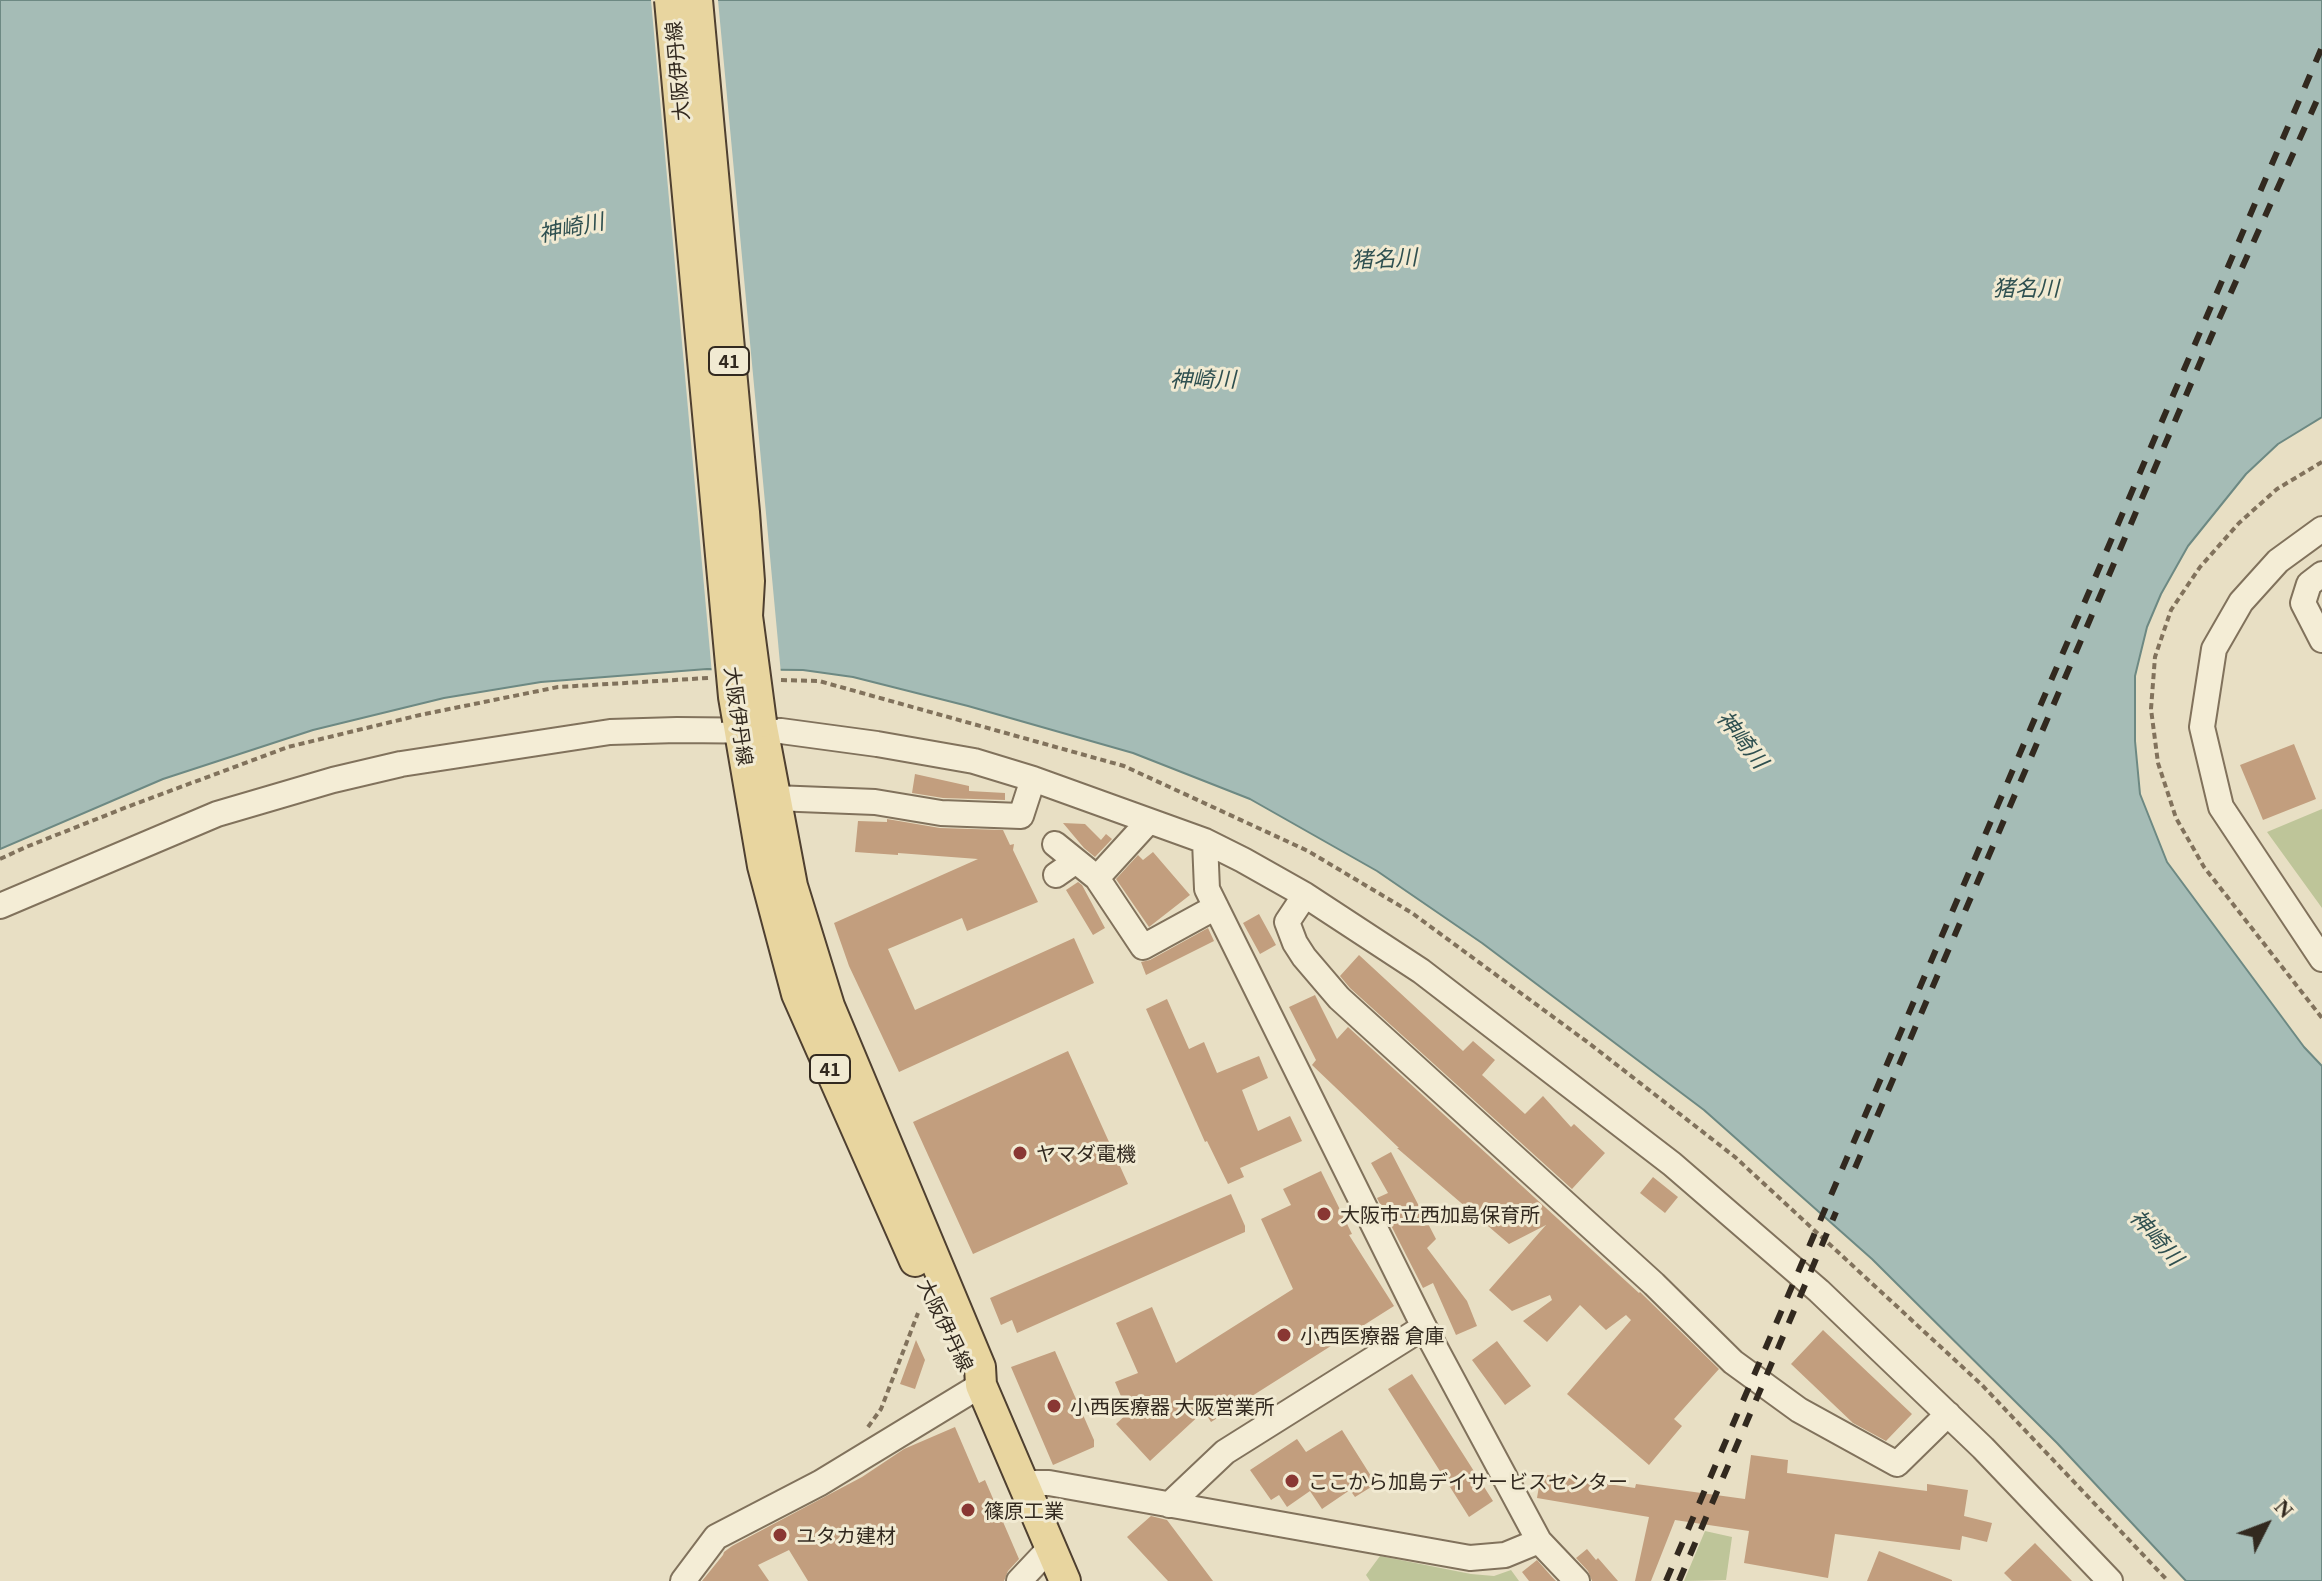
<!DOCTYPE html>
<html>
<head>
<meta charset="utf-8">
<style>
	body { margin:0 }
	#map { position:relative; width:2322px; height:1581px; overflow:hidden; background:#e8dfc4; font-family:Georgia,serif }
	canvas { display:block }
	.north { position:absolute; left:2226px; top:1485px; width:80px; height:80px; -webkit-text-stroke:6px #f1ead2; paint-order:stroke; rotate:48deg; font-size:22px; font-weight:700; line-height:32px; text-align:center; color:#32291f }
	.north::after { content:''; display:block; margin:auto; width:28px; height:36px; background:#32291f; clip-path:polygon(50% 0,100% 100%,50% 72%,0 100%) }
</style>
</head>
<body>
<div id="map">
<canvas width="2322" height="1581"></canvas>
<div class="north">N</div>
</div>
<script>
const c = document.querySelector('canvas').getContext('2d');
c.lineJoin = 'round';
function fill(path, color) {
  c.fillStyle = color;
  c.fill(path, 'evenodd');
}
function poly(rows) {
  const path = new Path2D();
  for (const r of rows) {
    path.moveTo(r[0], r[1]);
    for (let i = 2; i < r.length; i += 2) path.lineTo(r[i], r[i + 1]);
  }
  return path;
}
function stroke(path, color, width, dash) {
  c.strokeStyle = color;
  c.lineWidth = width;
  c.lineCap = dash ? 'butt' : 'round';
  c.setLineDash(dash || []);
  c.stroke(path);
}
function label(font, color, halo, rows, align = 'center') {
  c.font = font + ' Georgia,"Noto Sans JP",serif';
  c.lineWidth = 6;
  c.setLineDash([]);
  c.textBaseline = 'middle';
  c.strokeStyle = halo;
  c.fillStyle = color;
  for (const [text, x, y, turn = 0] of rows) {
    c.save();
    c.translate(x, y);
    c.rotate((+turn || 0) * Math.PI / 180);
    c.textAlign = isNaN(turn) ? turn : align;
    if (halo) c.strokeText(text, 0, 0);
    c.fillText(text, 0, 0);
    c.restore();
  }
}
const green = poly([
	[2322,809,2322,908,2267,832],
	[1705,1531,1732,1537,1726,1580,1684,1581],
	[1380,1556,1471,1574,1494,1576,1511,1570,1519,1581,1370,1581,1366,1575]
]);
const water = poly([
	[0,0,2322,0,2322,417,2278,444,2246,474,2188,546,2161,594,2147,627,2135,676,2135,741,2140,794,2167,862,2304,1047,2322,1066,2322,1581,2186,1581,2057,1443,1872,1259,1704,1110,1482,943,1377,871,1250,799,1133,753,968,706,853,677,803,670,707,669,541,682,444,698,313,730,163,779,0,849,0,0]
]);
const pier = poly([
	[651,0,718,0,781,674,712,674]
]);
const building = poly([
	[2294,744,2316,799,2263,820,2240,765],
	[915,774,969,786,969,791,1005,793,1005,800,943,798,912,793],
	[887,819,940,828,1003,830,1010,845,1014,844,1013,850,1038,902,967,931,962,918,888,949,915,1010,1074,938,1094,983,899,1072,849,966,834,923,978,859,898,853,898,855,855,852,858,821,887,822],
	[1063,823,1085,824,1101,840,1106,834,1112,839,1095,857,1084,848],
	[1153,852,1190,895,1149,927,1116,879,1138,855,1143,860],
	[1078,882,1082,885,1105,928,1093,935,1066,890],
	[1259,914,1276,945,1260,954,1243,923],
	[1208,928,1214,941,1146,975,1141,962,1150,960],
	[1359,955,1463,1051,1473,1041,1495,1060,1482,1075,1525,1114,1543,1096,1571,1127,1574,1124,1605,1153,1572,1189,1350,988,1340,976],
	[1315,995,1337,1039,1348,1027,1639,1293,1640,1292,1719,1369,1674,1419,1682,1426,1649,1465,1567,1394,1631,1320,1626,1315,1606,1330,1580,1305,1547,1342,1523,1321,1552,1300,1550,1295,1512,1311,1489,1290,1546,1225,1509,1244,1397,1148,1399,1148,1312,1065,1316,1060,1289,1007],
	[1167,999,1189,1049,1204,1042,1217,1073,1259,1056,1268,1078,1242,1090,1258,1131,1290,1116,1302,1141,1240,1168,1244,1177,1228,1184,1207,1141,1205,1142,1146,1009],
	[1068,1051,1128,1184,973,1254,913,1122],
	[1391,1152,1436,1239,1427,1248,1467,1301,1477,1326,1456,1335,1433,1283,1423,1288,1377,1198,1388,1193,1371,1163],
	[1321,1171,1352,1234,1349,1235,1394,1306,1211,1422,1204,1411,1150,1461,1116,1424,1128,1413,1115,1382,1138,1373,1116,1323,1152,1307,1176,1363,1293,1289,1261,1219,1291,1205,1283,1189],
	[1653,1177,1678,1197,1665,1213,1640,1193],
	[1231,1194,1245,1226,1245,1232,1017,1333,1012,1320,1001,1325,990,1298],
	[1823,1330,1912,1414,1886,1441,1853,1423,1791,1364],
	[916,1340,925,1360,915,1389,900,1384],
	[1497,1341,1531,1386,1505,1405,1472,1360],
	[1055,1351,1094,1440,1094,1447,1053,1465,1011,1367],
	[1412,1374,1493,1501,1469,1517,1388,1389],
	[955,1427,979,1483,985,1480,1019,1559,1008,1571,1004,1581,808,1581,789,1550,758,1565,769,1581,702,1581,723,1555,724,1552,732,1546,862,1477,904,1449],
	[1342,1430,1376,1484,1355,1497,1350,1490,1322,1509,1310,1491,1287,1507,1279,1495,1271,1500,1250,1470,1297,1439,1306,1452],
	[1751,1455,1788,1460,1787,1473,1927,1491,1927,1484,1968,1490,1964,1516,1992,1523,1987,1542,1962,1536,1960,1550,1835,1534,1828,1578,1744,1563,1749,1531,1675,1520,1651,1581,1635,1581,1649,1517,1537,1498,1541,1474,1635,1488,1636,1484,1745,1499],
	[1151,1516,1167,1520,1213,1581,1168,1581,1127,1537],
	[2035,1543,2072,1581,2012,1581,2004,1573],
	[1587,1549,1596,1560,1598,1558,1618,1581,1592,1581,1588,1571,1576,1558],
	[1879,1551,1952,1580,1952,1581,1867,1581],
	[1537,1560,1552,1577,1556,1581,1529,1581,1522,1572]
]);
const path = poly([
	[2322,462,2277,489,2239,523,2200,567,2171,610,2155,657,2151,709,2158,763,2176,818,2204,867,2322,1018],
	[781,680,819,681,1124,766,1308,851,1412,913,1590,1044,1735,1157,1982,1385,2168,1581],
	[0,859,26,847,127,807,288,747,420,715,558,687,708,678],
	[868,1427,881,1409,918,1313]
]);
const minor = poly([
	[2322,529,2278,561,2241,602,2214,649,2202,727,2221,807,2322,959],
	[2322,574,2309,584,2303,603,2322,640],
	[774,798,875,802,941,813,1021,816,1033,779],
	[1205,841,1207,889,1424,1327,1539,1541,1577,1581],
	[1055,844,1097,878,1143,947,1216,907],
	[1056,875,1076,861],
	[1097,878,1149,821],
	[1305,895,1287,922,1295,943,1304,957,1339,998,1654,1284,1733,1362,1799,1410,1897,1464,1948,1414],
	[0,906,217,814,333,780,401,764,610,732,677,730,781,731,877,744,974,761,1033,779,1205,841,1243,860,1305,895,1421,971,1672,1164,1819,1291,1983,1448,2110,1581],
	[1023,1483,1049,1483,1470,1558,1505,1555,1539,1541],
	[1169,1505,1225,1452,1424,1327],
	[683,1581,716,1537,820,1483,981,1385],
	[1019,1581,1051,1547]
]);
const major = poly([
	[738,720,763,866,797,994,915,1261],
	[761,722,792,886,829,1006,980,1367,981,1385,1065,1581]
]);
const rail = poly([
	[1855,1168,2211,337,2322,89],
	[1666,1581,2322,47],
	[1679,1581,1836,1212]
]);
const majorBridge = poly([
	[670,0,734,697,738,720],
	[697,0,744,512,749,581,747,616,761,722]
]);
const markers = [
	[1020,1153,8,"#893733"],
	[1324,1214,8,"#893733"],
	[1284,1335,8,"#893733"],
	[1054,1406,8,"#893733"],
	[1292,1481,8,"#893733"],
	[968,1510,8,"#893733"],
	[780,1535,8,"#893733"]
];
const shields = [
	[729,361,40],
	[830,1069,40]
];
const shieldNames = [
	["41",729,361],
	["41",830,1069]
];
const streetNames = [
	["大阪伊丹線",677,71,-95],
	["大阪伊丹線",739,716,82],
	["大阪伊丹線",946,1325,64]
];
const poiNames = [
	["ヤマダ電機",1036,1153],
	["大阪市立西加島保育所",1340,1214],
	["小西医療器 倉庫",1300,1335],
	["小西医療器 大阪営業所",1070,1406],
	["ここから加島デイサービスセンター",1308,1481],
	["篠原工業",984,1510],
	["ユタカ建材",796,1535]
];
const waterNames = [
	["神崎川",571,227,-12],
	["猪名川",1384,258,-3],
	["猪名川",2026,288],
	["神崎川",1203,379],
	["神崎川",1743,739,52],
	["神崎川",2157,1237,48]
];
fill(green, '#bec599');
fill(water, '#a5bcb6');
stroke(water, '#6d8983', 2);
fill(pier, '#e8dfc4');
fill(building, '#c29e7e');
stroke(minor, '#81725c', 28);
stroke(major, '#4f4030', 34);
stroke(path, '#81725c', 4, [6, 4]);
stroke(minor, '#f4edd6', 24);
stroke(major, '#e8d59f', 30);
stroke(rail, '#32291f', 6, [14, 14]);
stroke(majorBridge, '#4f4030', 34, []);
stroke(majorBridge, '#e8d59f', 30);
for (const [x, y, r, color] of markers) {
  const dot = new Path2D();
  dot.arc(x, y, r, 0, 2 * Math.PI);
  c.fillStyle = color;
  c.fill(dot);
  stroke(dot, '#f1ead2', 3);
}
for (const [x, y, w] of shields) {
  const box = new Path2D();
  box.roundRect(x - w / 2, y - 14, w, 28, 6);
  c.fillStyle = '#f1ead2';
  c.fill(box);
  stroke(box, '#32291f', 2);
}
label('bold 18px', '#32291f', null, shieldNames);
label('20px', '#32291f', '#f1ead2', streetNames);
label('20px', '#32291f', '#f1ead2', poiNames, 'left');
label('italic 22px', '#2f5050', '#f1ead2', waterNames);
</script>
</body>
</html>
